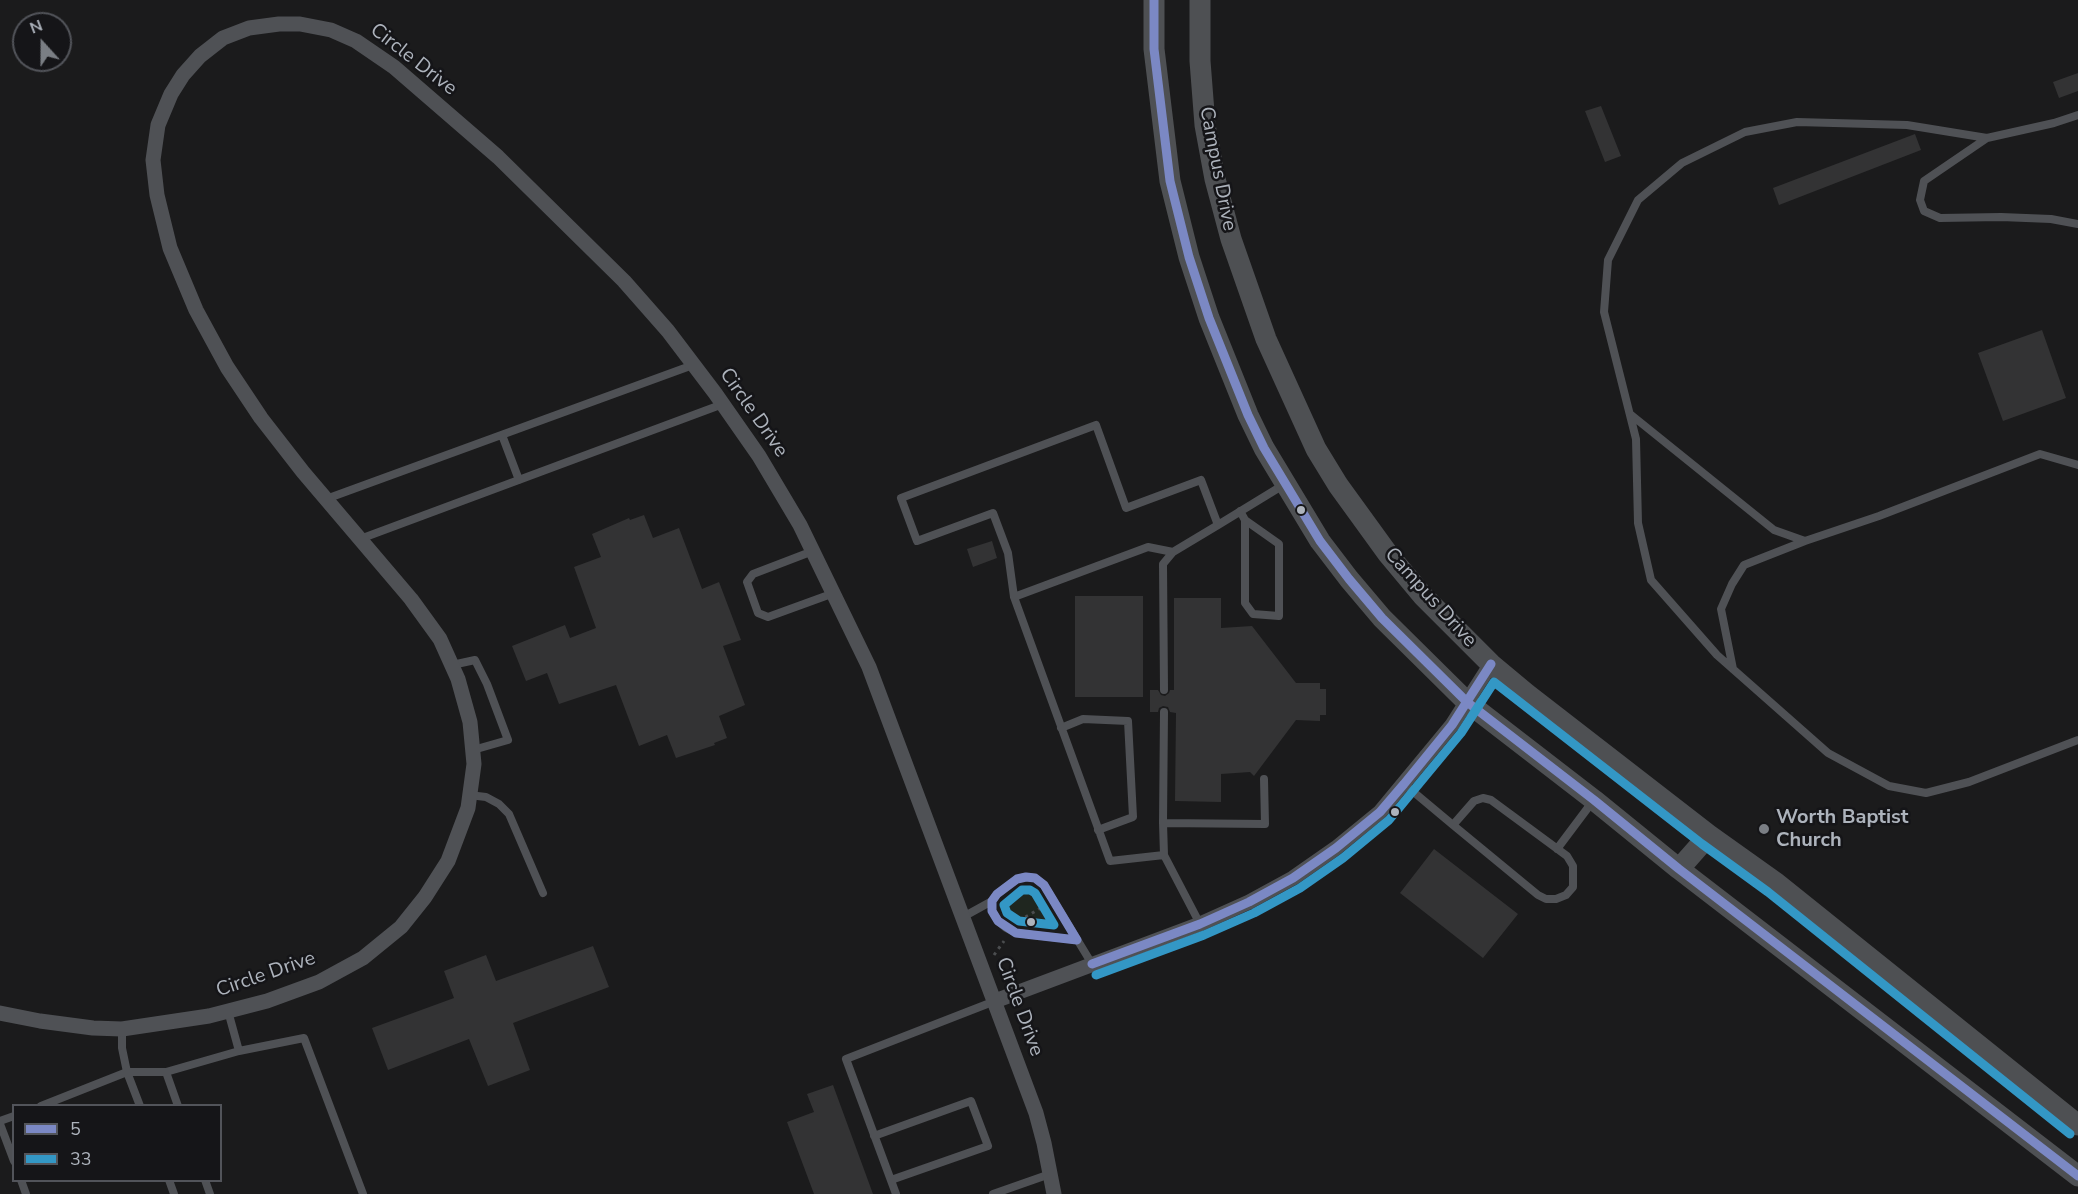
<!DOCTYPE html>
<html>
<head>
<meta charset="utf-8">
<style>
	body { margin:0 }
	#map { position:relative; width:2078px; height:1194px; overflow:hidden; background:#1b1b1c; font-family:"Nunito Sans",sans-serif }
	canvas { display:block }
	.legend { position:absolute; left:12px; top:1104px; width:210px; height:78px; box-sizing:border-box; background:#151518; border:2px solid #52545a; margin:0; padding:8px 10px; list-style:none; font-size:18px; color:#adb3bc }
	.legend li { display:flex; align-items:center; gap:12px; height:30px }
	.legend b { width:30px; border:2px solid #52545a }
	.north { position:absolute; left:12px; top:12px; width:60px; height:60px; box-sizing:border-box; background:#151518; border:2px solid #52545a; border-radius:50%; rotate:339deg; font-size:16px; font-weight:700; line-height:24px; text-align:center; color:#adb3bc }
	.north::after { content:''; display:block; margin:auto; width:21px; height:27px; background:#7a7e84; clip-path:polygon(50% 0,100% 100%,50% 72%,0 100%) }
</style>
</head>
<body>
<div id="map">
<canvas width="2078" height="1194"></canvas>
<ul class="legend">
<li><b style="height:8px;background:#7b88c4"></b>5</li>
<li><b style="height:8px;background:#3397c5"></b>33</li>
</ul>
<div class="north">N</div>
</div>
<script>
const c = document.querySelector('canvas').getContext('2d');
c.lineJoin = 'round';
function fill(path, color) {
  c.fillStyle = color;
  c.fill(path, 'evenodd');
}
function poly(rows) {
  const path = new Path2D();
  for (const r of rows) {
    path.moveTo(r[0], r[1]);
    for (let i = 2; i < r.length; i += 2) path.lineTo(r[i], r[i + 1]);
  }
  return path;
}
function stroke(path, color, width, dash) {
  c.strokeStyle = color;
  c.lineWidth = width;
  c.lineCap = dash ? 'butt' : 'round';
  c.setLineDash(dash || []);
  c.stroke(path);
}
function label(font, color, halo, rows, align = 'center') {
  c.font = font + ' "Nunito Sans",sans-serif';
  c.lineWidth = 5;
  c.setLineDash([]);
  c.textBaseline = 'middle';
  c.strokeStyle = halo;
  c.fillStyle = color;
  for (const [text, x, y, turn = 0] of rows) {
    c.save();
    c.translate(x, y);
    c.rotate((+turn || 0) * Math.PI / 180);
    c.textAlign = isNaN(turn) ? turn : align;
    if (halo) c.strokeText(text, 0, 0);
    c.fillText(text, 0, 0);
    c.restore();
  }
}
const green = poly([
	[1030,886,1039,891,1059,924,1057,927,1015,921,1005,914,1005,905,1010,897,1020,889]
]);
const building = poly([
	[2078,73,2078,91,2059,98,2053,82],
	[1601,106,1621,156,1605,162,1585,111],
	[1915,134,1921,150,1779,205,1773,188],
	[2042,330,2066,398,2003,421,1978,353],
	[644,515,653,538,679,528,702,589,719,582,741,640,723,646,745,705,719,716,727,738,714,743,715,745,676,758,667,735,639,746,616,685,559,704,547,673,526,681,512,646,565,625,570,638,596,628,574,567,601,557,592,534,629,518,630,520],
	[992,541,997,558,973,567,967,549],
	[1075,596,1143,596,1143,697,1075,697],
	[1174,598,1221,598,1221,628,1252,626,1296,683,1320,683,1320,689,1326,689,1326,715,1320,715,1320,721,1296,720,1254,776,1250,772,1221,774,1221,802,1175,801,1176,713,1170,712,1168,707,1163,706,1159,708,1158,712,1150,712,1150,690,1158,690,1161,695,1165,696,1169,693,1170,690,1174,690],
	[1434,849,1518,914,1483,958,1400,893],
	[593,946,609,987,513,1023,530,1070,488,1086,469,1039,388,1070,372,1028,454,998,444,971,486,955,496,981],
	[833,1085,873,1194,814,1194,787,1122,814,1112,807,1094]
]);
const path = poly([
	[1019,921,1044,906],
	[994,955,1004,941]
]);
const service = poly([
	[2078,115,2054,123,1987,138,1907,125,1797,122,1745,132,1682,163,1638,200,1608,260,1604,312,1636,439,1638,523,1651,580,1717,655,1828,753,1889,786,1926,793,1969,782,2078,740],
	[1987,138,1924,181,1920,200,1924,211,1940,218,2001,217,2051,219,2078,224],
	[1630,414,1774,530,1805,541,1879,516,2040,454,2078,465],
	[502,435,519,480],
	[326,499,693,365],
	[1240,511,1245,520,1245,603,1253,614,1279,616,1279,544,1245,520],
	[360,539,723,404],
	[813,551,753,574,747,582,758,613,768,617,834,593],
	[1014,597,1148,547,1173,552,1218,525],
	[452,665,475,660,487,684,508,740,473,750],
	[1733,669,1721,609,1732,584,1744,565,1805,541],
	[1164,690,1163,564,1173,552],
	[1061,728,1083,719,1128,721,1133,817,1098,830],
	[1404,784,1453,825,1538,895,1546,899,1556,899,1566,895,1573,887,1573,866,1567,856,1491,800,1483,798,1474,801,1453,825],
	[469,795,486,797,499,804,509,814,543,893],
	[1163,823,1164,712],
	[1557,849,1593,801],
	[1164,855,1110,861,1014,597,1008,553,993,513,917,541,901,498,1096,425,1126,508,1201,480,1218,525,1285,484],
	[992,901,992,911,998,921,1006,928,1016,933,1077,940],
	[963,917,992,901,997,894,1017,879,1026,877,1035,878,1044,885,1092,964],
	[1200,924,1164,855,1163,823,1265,824,1264,779],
	[122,1029,122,1048,127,1072,140,1106],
	[239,1051,304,1038,363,1194],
	[41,1106,127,1072,166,1072],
	[178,1106,166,1072,239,1051,228,1011],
	[0,1121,14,1116],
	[0,1124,14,1161],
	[874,1136,971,1101,988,1146,891,1180],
	[21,1180,26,1194],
	[169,1180,174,1194],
	[205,1180,210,1194],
	[896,1194,846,1059,995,1001],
	[993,1194,1050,1174]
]);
const minor = poly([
	[995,1001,1200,924,1249,902,1293,878,1336,848,1380,812,1452,725,1491,664],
	[0,1013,40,1021,93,1028,122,1029,209,1016,267,1001,319,982,363,958,401,927,425,897,448,861,468,808,474,764,470,722,458,679,440,639,411,599,303,472,261,418,227,367,196,310,170,248,157,195,153,160,158,125,171,94,183,75,200,56,223,38,249,28,279,24,300,24,331,30,356,41,394,67,498,157,624,281,668,331,715,393,759,456,800,525,869,667,1036,1113,1044,1143,1054,1194]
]);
const secondary = poly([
	[1154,0,1154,49,1170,181,1189,257,1209,318,1248,415,1264,448,1320,541,1349,579,1382,618,1467,702,1594,800,1679,869,2078,1176],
	[1200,0,1200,61,1205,125,1215,179,1231,239,1266,339,1316,449,1338,485,1388,554,1423,596,1491,664,1527,694,1709,835,1775,882,2078,1125],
	[1679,869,1709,835]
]);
const bus1 = poly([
	[1154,0,1154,49,1170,181,1189,257,1209,318,1248,415,1264,448,1320,541,1349,579,1382,618,1467,702,1594,800,1679,869,2078,1176],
	[1026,877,1035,878,1044,885,1077,940,1016,933,998,921,992,911,992,901,997,894,1017,879,1026,877],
	[1092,964,1200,924,1249,902,1293,878,1336,848,1380,812,1404,784,1452,725,1491,664]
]);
const bus2 = poly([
	[1022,890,1030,890,1035,893,1054,925,1019,921,1007,913,1004,905,1022,890],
	[1096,975,1204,935,1254,913,1300,888,1343,858,1389,820,1461,733,1494,682,1702,844,1768,892,2070,1134]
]);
const markers = [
	[1301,510,5,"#adb3bc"],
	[1395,812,5,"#adb3bc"],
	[1764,829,6,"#7a7e84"],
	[1031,922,5,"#adb3bc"]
];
const streetNames = [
	["Circle Drive",413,60,38],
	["Campus Drive",1217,169,79],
	["Circle Drive",753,413,55],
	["Campus Drive",1430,598,48],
	["Circle Drive",266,975,-19],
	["Circle Drive",1019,1007,70]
];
const poiNames = [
	["Worth Baptist",1776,818],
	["Church",1776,841]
];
fill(green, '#1f261f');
fill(building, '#333334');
stroke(path, '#4b4d4f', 3, [3, 4.5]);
stroke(service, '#4f5155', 8);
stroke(minor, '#4f5155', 15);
stroke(secondary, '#4e5053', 21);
stroke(bus1, '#7b88c4', 9);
stroke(bus2, '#3397c5', 9);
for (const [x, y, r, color] of markers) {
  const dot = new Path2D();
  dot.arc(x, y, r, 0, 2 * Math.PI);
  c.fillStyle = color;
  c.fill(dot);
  stroke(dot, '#151518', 2);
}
label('20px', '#adb3bc', '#151518', streetNames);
label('bold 20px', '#adb3bc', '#151518', poiNames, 'left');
</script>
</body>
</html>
